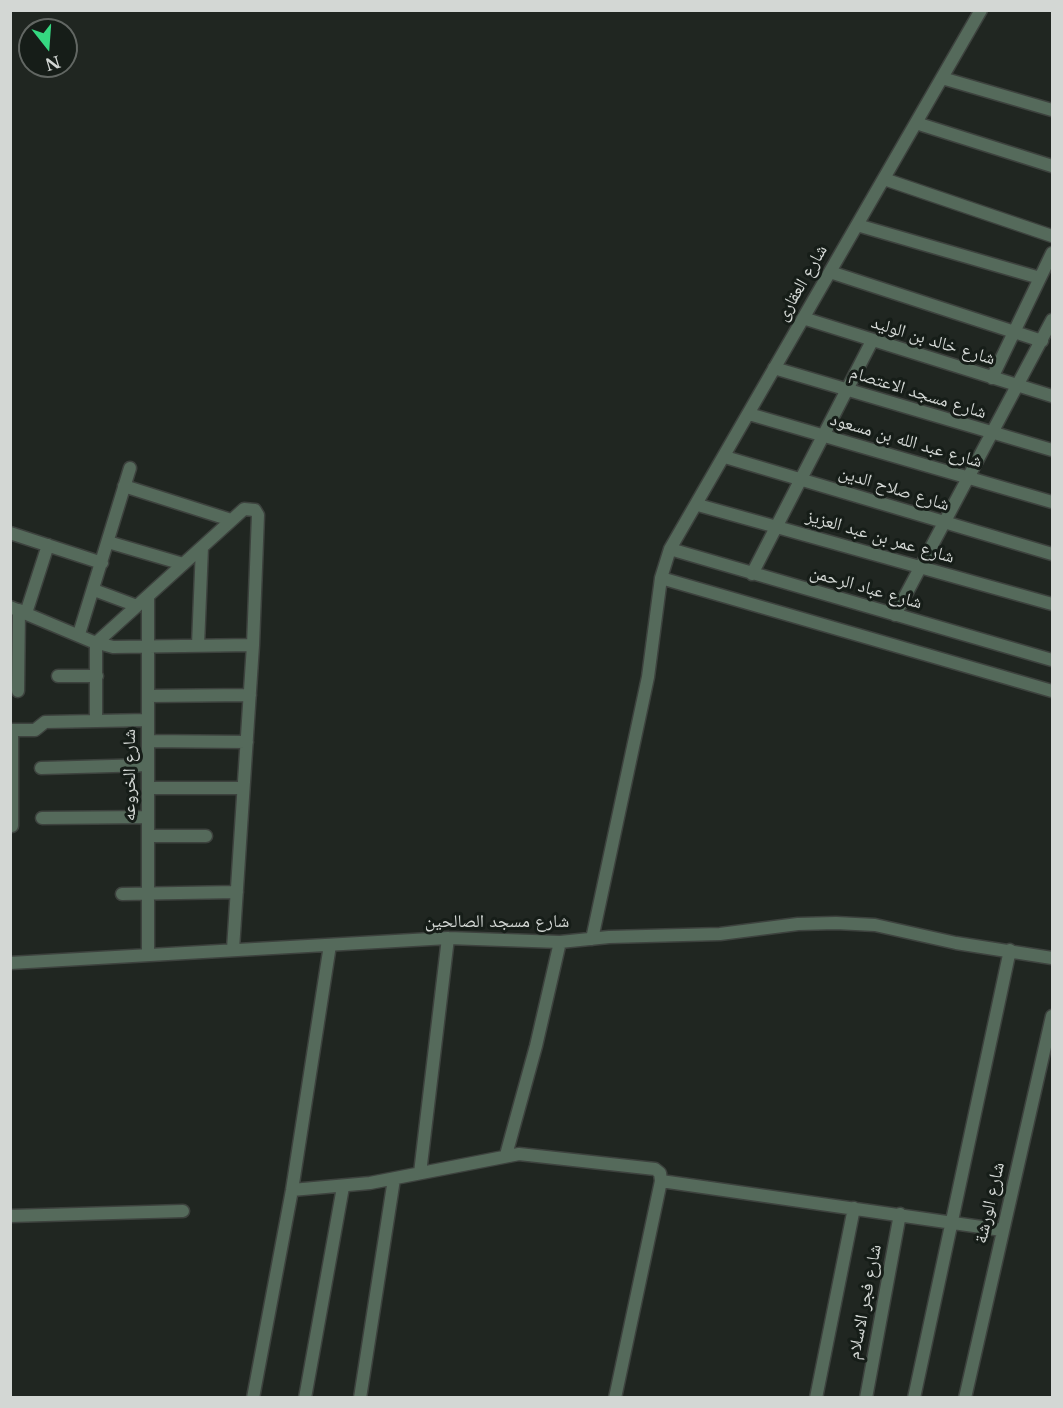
<!DOCTYPE html>
<html>
<head>
<meta charset="utf-8">
<style>
	body { margin:0 }
	#map { position:relative; width:1063px; height:1408px; overflow:hidden; background:#202621; font-family:"Libre Baskerville",serif }
	canvas { display:block }
	.frame { position:absolute; inset:0; border:12px solid #d3d7d4; pointer-events:none }
	.north { position:absolute; left:18px; top:18px; width:60px; height:60px; box-sizing:border-box; background:#161d18; border:2px solid #626763; border-radius:50%; rotate:163deg; font-size:16px; font-weight:700; line-height:24px; text-align:center; color:#d3d7d4 }
	.north::after { content:''; display:block; margin:auto; width:21px; height:27px; background:#35d881; clip-path:polygon(50% 0,100% 100%,50% 72%,0 100%) }
</style>
</head>
<body>
<div id="map">
<canvas width="1063" height="1408"></canvas>
<div class="frame"></div>
<div class="north">N</div>
</div>
<script>
const c = document.querySelector('canvas').getContext('2d');
c.lineJoin = 'round';
function poly(rows) {
  const path = new Path2D();
  for (const r of rows) {
    path.moveTo(r[0], r[1]);
    for (let i = 2; i < r.length; i += 2) path.lineTo(r[i], r[i + 1]);
  }
  return path;
}
function stroke(path, color, width, dash) {
  c.strokeStyle = color;
  c.lineWidth = width;
  c.lineCap = dash ? 'butt' : 'round';
  c.setLineDash(dash || []);
  c.stroke(path);
}
function label(font, color, halo, rows, align = 'center') {
  c.font = font + ' "Libre Baskerville","Noto Naskh Arabic",serif';
  c.lineWidth = 6;
  c.setLineDash([]);
  c.textBaseline = 'middle';
  c.strokeStyle = halo;
  c.fillStyle = color;
  for (const [text, x, y, turn = 0] of rows) {
    c.save();
    c.translate(x, y);
    c.rotate((+turn || 0) * Math.PI / 180);
    c.textAlign = isNaN(turn) ? turn : align;
    if (halo) c.strokeText(text, 0, 0);
    c.fillText(text, 0, 0);
    c.restore();
  }
}
const street = poly([
	[942,78,1052,110],
	[916,123,1052,166],
	[884,179,1052,236],
	[857,225,1040,278],
	[830,272,1042,341],
	[803,318,1052,396],
	[774,368,1052,450],
	[992,378,1052,253],
	[749,414,1052,502],
	[725,457,1052,554],
	[124,486,231,520],
	[698,505,1052,604],
	[10,533,102,563],
	[108,542,183,564],
	[670,549,1052,660],
	[752,574,872,341],
	[661,578,1052,691],
	[94,590,137,606],
	[148,596,148,954],
	[10,607,91,641,113,647,253,645],
	[26,613,48,545],
	[895,615,1052,320],
	[79,634,130,468],
	[198,645,202,547],
	[58,676,97,676],
	[18,691,19,610],
	[148,696,250,695],
	[96,721,96,643,244,509,255,510,258,515,253,645,233,949],
	[10,730,35,730,45,722,148,720],
	[148,741,247,742],
	[41,768,148,765],
	[148,788,243,788],
	[42,818,148,817],
	[12,826,12,730],
	[148,836,206,836],
	[122,894,237,892],
	[592,939,648,677,661,578,670,549,981,10],
	[10,963,448,938,560,942,609,937,720,934,798,924,836,923,875,925,956,943,1052,958],
	[506,1155,536,1046,560,942],
	[420,1173,448,938],
	[661,1181,1002,1230],
	[292,1190,370,1183,519,1154,655,1169,660,1173,661,1181,615,1398],
	[10,1216,183,1211],
	[253,1398,292,1190,330,945],
	[305,1398,343,1187],
	[360,1398,394,1179],
	[816,1398,854,1208],
	[866,1398,900,1214],
	[914,1398,1010,950],
	[965,1398,1052,1016]
]);
const streetNames = [
	["شارع العقارى",802,283,-60],
	["شارع خالد بن الوليد",933,341,17],
	["شارع مسجد الاعتصام",918,393,17],
	["شارع عبد الله بن مسعود",906,441,16],
	["شارع صلاح الدين",894,489,17],
	["شارع عمر بن عبد العزيز",880,537,16],
	["شارع عباد الرحمن",866,588,16],
	["شارع الخروعه",130,775,-90],
	["شارع مسجد الصالحين",497,922],
	["شارع الورشة",990,1203,-77],
	["شارع فجر الاسلام",865,1302,-79]
];
stroke(street, '#3d423e', 15);
stroke(street, '#556a5b', 12);
label('18px', '#d3d7d4', '#161d18', streetNames);
</script>
</body>
</html>
